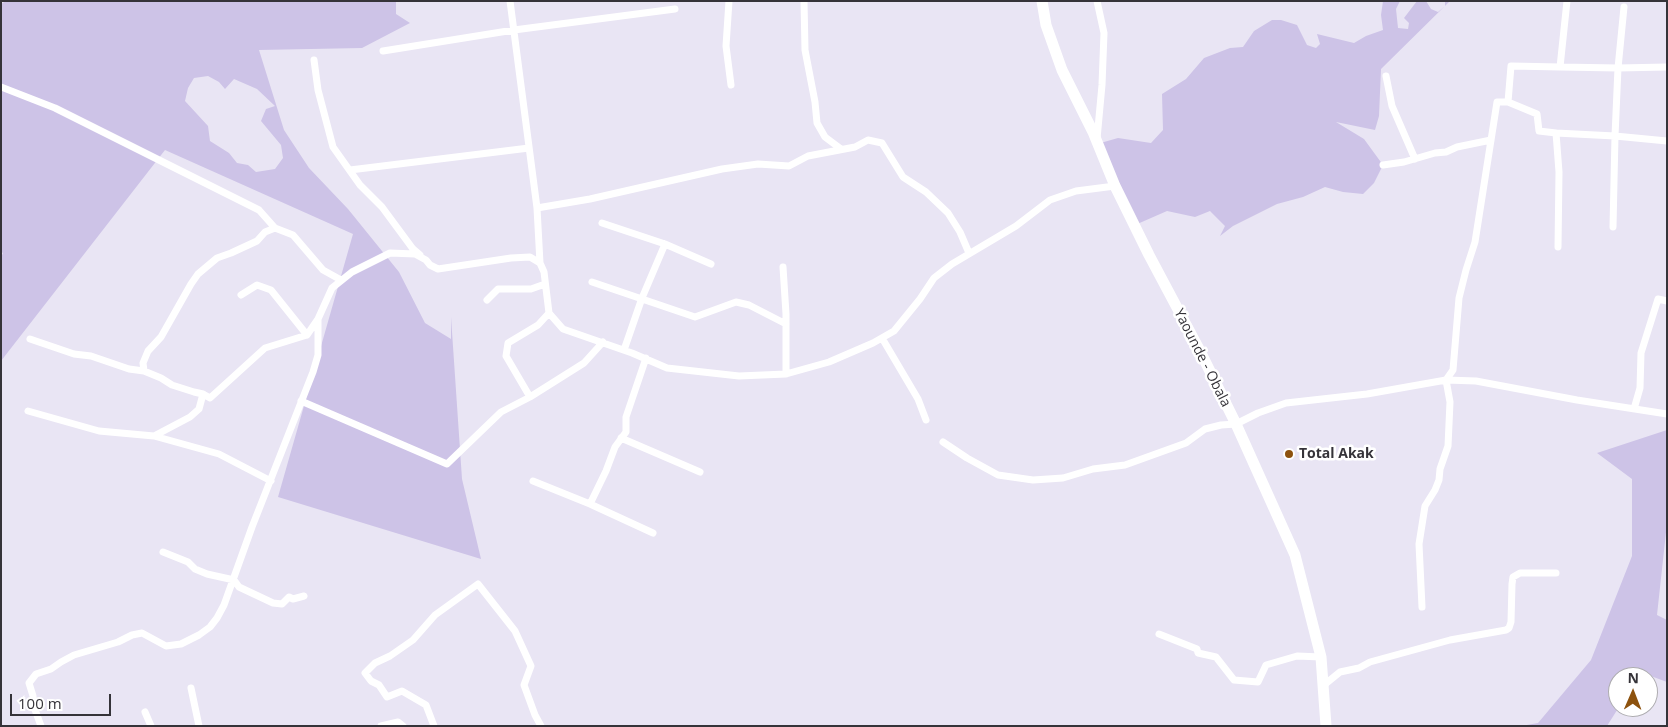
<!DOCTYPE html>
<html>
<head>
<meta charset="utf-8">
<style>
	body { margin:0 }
	#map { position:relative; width:1668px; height:727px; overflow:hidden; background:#e9e5f4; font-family:"Open Sans",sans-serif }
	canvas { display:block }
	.frame { position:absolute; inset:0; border:2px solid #353339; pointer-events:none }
	.north { position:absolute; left:1608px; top:667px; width:50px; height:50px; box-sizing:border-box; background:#fff; border:1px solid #aeadb0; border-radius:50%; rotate:1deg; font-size:14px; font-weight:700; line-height:20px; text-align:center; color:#353339 }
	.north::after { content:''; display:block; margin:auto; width:18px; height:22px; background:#8d520e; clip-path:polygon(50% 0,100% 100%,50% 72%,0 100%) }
	.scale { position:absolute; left:10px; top:694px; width:101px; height:22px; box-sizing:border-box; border:2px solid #353339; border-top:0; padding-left:6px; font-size:15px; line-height:18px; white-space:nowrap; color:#353339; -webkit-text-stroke:4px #fff; paint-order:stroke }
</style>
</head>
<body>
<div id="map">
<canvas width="1668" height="727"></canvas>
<div class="frame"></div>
<div class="north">N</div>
<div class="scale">100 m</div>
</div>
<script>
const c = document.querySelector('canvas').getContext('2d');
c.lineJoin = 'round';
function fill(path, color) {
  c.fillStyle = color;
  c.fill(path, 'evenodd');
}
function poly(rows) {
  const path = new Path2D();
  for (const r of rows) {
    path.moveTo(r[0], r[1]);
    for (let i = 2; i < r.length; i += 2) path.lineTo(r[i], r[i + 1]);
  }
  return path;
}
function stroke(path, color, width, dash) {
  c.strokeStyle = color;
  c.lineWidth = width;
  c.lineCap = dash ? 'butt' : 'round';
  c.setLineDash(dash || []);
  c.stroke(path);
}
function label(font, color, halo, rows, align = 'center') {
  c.font = font + ' "Open Sans",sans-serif';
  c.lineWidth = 5;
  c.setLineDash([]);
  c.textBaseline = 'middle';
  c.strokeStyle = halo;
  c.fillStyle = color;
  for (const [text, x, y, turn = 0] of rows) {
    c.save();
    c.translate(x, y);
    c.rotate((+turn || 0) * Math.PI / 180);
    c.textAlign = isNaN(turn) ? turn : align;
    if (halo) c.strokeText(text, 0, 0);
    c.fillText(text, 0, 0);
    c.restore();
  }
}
const green = poly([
	[6,1,396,1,396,14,410,23,362,48,259,50,284,130,309,168,348,209,399,272,425,323,451,339,451,317,462,479,481,559,278,497,353,234,165,150,1,361,1,257,3,253,1,252,1,4],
	[208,76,219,82,225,89,234,79,257,89,275,106,266,109,261,121,281,145,283,158,275,169,256,172,248,165,237,163,229,153,210,141,208,126,185,101,188,88,194,78],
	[1383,1,1400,1,1396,9,1398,28,1408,29,1409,23,1404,18,1417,1,1426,1,1431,9,1438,12,1445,6,1445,1,1450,1,1381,69,1379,116,1375,130,1336,122,1364,139,1383,165,1374,183,1363,194,1343,192,1325,187,1303,197,1277,204,1233,226,1220,236,1225,226,1210,211,1195,217,1167,211,1135,225,1097,144,1118,138,1151,143,1163,130,1162,94,1186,79,1204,58,1230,48,1243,47,1254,31,1272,20,1281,20,1297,25,1307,45,1316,48,1320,44,1317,34,1354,43,1366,36,1383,30,1381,15],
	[1667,430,1667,523,1657,615,1667,620,1667,682,1640,672,1637,677,1618,677,1619,707,1607,726,1521,726,1538,723,1591,660,1632,556,1632,479,1597,453]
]);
const minor = poly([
	[510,1,537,208,540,263],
	[729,1,726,46,731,85],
	[804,1,805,50,815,102,817,123,825,137,841,149],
	[1097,1,1104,33,1102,85,1097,139],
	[383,51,514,30,675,9],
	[314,60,318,90,333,147,360,185,382,207,413,249,420,255],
	[1560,67,1618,68,1624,7],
	[1386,76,1392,106,1415,159],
	[1,87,55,108,259,210,275,228,293,235,323,270,341,280],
	[1508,102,1537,114,1539,131,1556,133],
	[1383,165,1404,162,1435,153,1446,152,1457,147,1491,140],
	[350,170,529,148],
	[537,208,590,199,722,169,758,164,789,166,808,156,855,147,868,140,882,143,903,177,926,192,948,213,960,232,969,253],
	[602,223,665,244,711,264],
	[1613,227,1615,136,1667,141],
	[1558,247,1559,172,1556,133,1615,136,1618,68,1667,67],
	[783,267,786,314,786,374],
	[592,282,695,317,736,302,749,305,786,324],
	[241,295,257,285,271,290,307,335],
	[487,300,498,289,531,289,545,284],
	[882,338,918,399,926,420],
	[30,339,74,354,91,356,129,369,144,371,161,378,172,385,194,392,203,394],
	[624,350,642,298,665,244],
	[144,371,143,363,148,351,161,337,191,284,198,274,217,258,231,253,257,241,265,232,275,228],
	[530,397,506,356,508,343,538,325,549,313],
	[301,401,447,464,501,412,530,397,584,363,603,342],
	[1634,409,1640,388,1641,353,1658,299,1667,301],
	[28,411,99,431,154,436,190,417,199,409,203,394,210,398,265,348,307,335,318,319,332,288,352,272,390,253,415,254,426,260,430,265,438,269,511,258,530,257,540,263,544,272,549,313,563,329,632,353,667,368,739,376,786,374,829,362,873,343,894,331,920,299,934,278,952,264,1016,226,1050,200,1076,191,1115,186],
	[154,436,219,454,271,481],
	[621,438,700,472],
	[943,442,967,458,998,475,1033,480,1063,478,1093,469,1125,465,1186,443,1205,429,1221,425,1236,424,1258,413,1286,403,1367,394,1446,380,1476,381,1577,400,1667,414],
	[533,481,590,504,653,533],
	[590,504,606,471,615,447,626,432,626,417,646,358],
	[163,552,188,562,195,569,207,574,234,580,239,587,273,603,282,604,289,597,293,599,304,596],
	[1422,607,1419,544,1425,506,1435,490,1439,480,1440,469,1448,446,1450,402,1446,380,1453,370,1459,298,1466,270,1475,242,1497,102,1508,102,1511,66,1560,67,1567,1],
	[1159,634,1197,649,1198,653,1216,657,1234,680,1258,682,1266,665,1297,656,1321,657],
	[1324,685,1340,672,1359,668,1370,662,1450,640,1506,630,1509,628,1511,622,1512,584,1513,577,1520,573,1556,573],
	[191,688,199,726],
	[145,712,151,726],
	[41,726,34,707,33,696,29,683,36,674,51,669,61,662,74,655,118,642,132,635,142,633,166,646,181,644,199,635,210,627,217,618,224,605,252,527,313,372,318,355,318,319],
	[381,726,398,722,403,726],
	[434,726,426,705,402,691,387,697,379,685,371,681,365,673,375,663,390,656,413,640,435,615,478,584,515,631,531,666,524,685,535,715,541,726]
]);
const trunk = poly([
	[1042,1,1046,25,1062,70,1093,132,1115,186,1149,255,1199,349,1236,424,1295,555,1321,657,1326,726]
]);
const markers = [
	[1289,454,5,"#8d520e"]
];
const streetNames = [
	["Yaounde - Obala",1202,358,63]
];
const poiNames = [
	["Total Akak",1299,454]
];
fill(green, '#cdc3e7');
stroke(minor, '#fff', 7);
stroke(trunk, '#fff', 11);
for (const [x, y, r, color] of markers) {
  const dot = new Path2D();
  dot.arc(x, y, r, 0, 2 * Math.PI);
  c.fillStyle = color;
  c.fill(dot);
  stroke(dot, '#fff', 2);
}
label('14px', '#353339', '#fff', streetNames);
label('bold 14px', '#353339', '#fff', poiNames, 'left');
</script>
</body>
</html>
